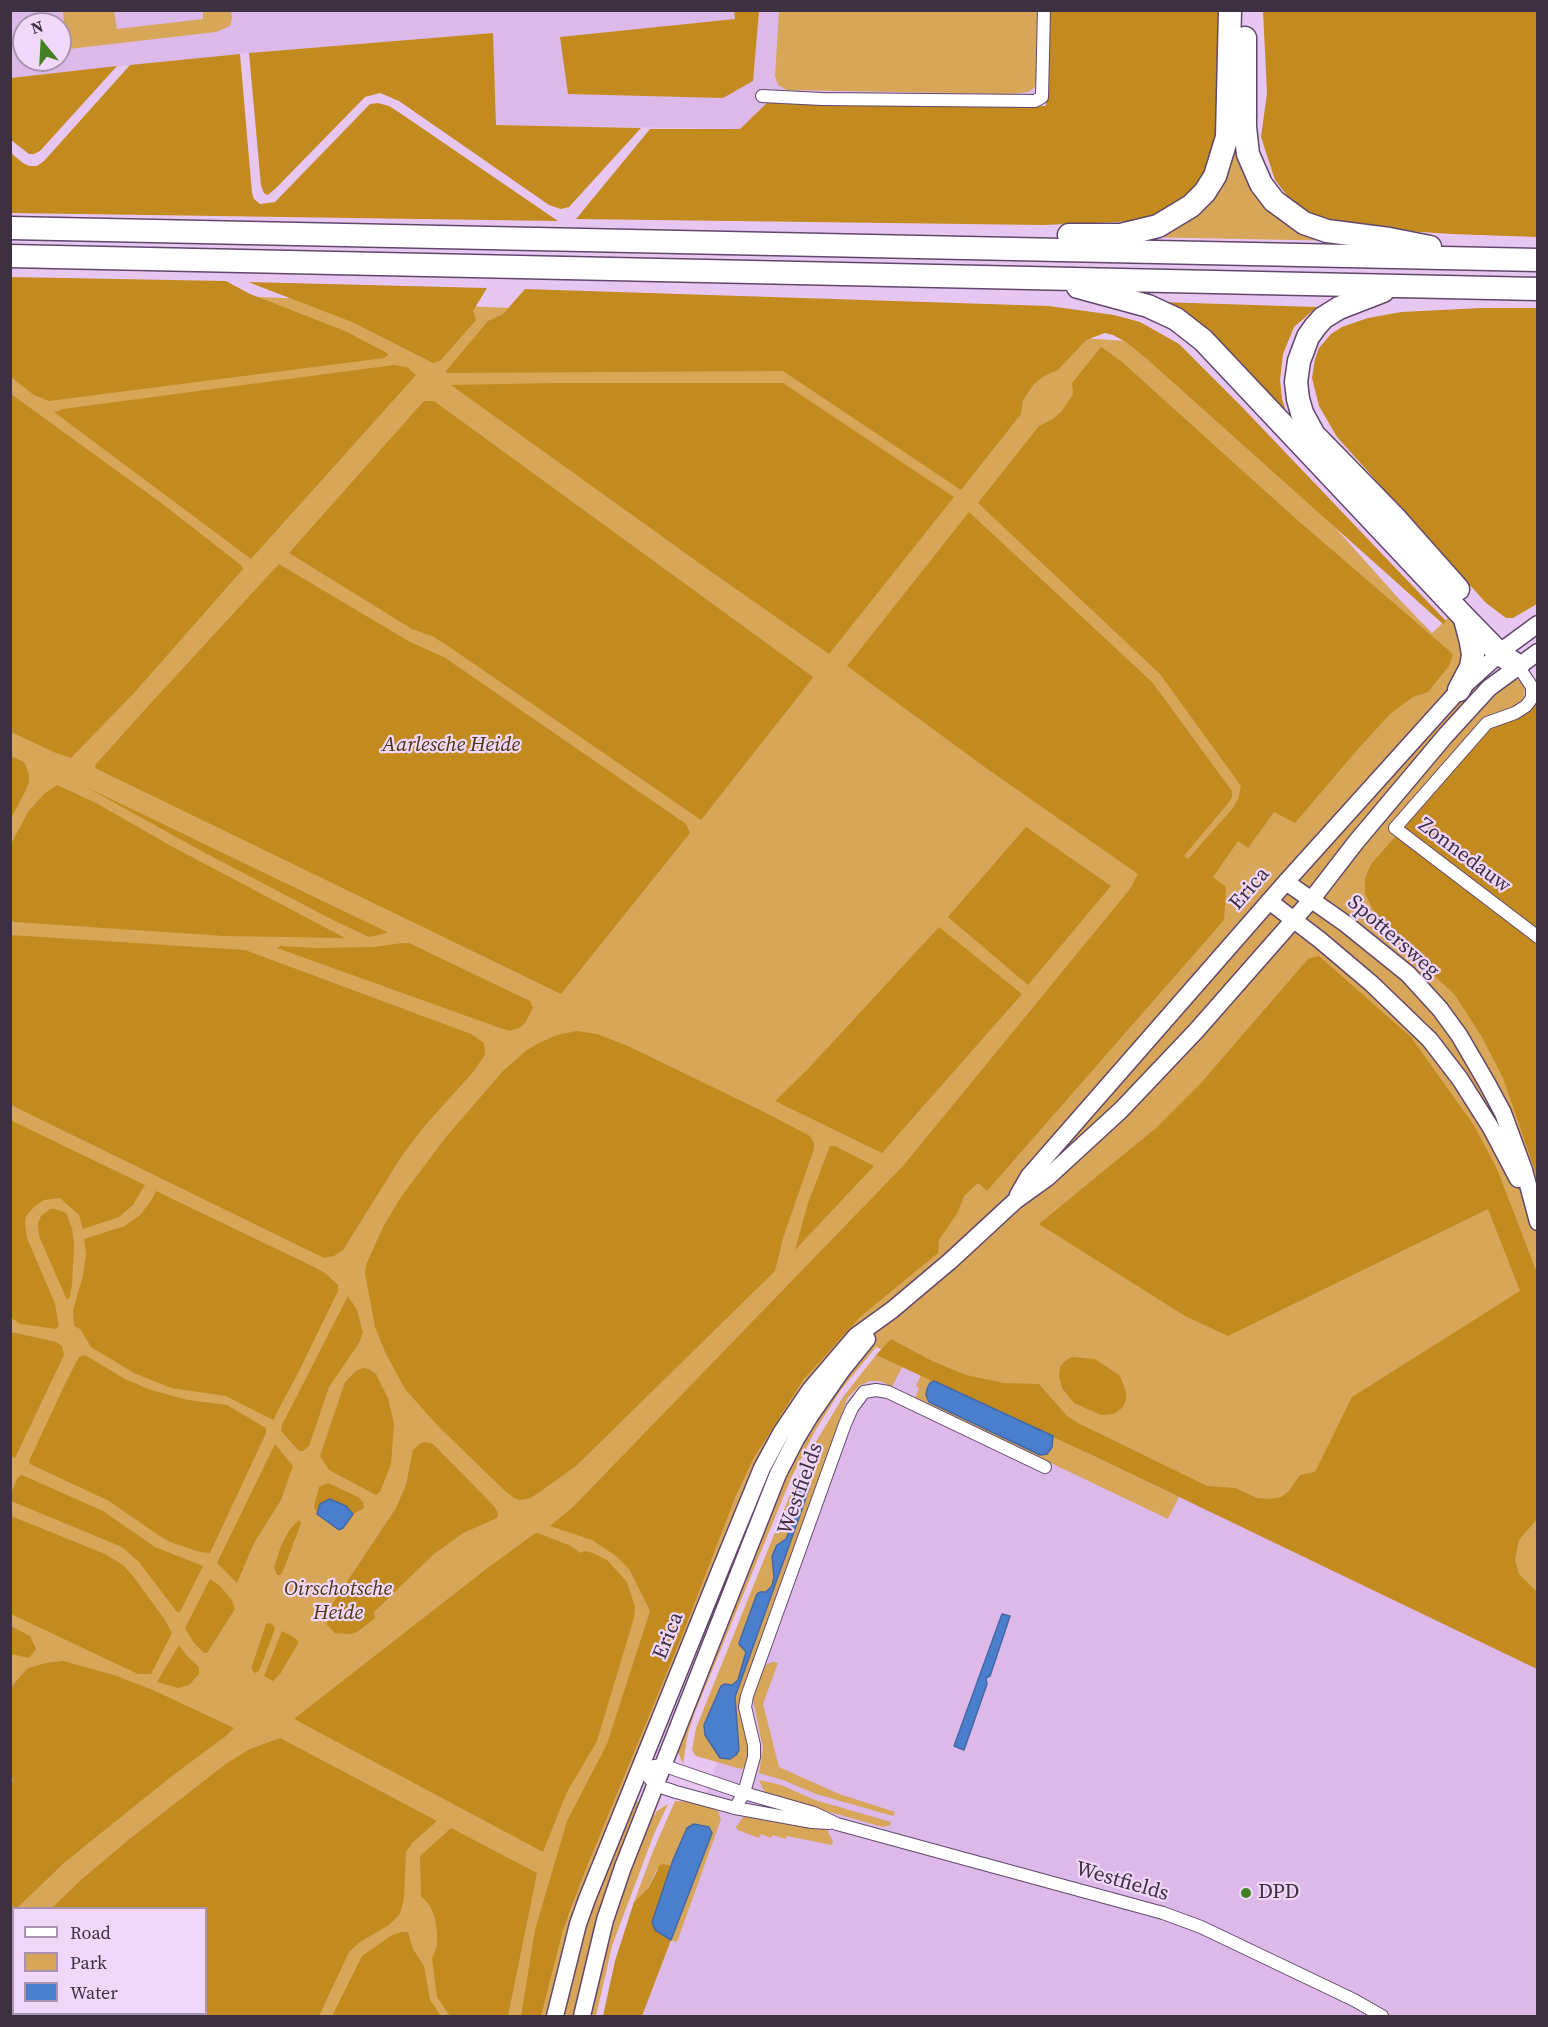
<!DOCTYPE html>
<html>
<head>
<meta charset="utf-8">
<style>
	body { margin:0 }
	#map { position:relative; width:1548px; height:2027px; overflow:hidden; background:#e7c7f2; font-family:"Source Serif 4",serif }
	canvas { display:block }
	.frame { position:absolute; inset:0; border:12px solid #3c3041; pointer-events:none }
	.legend { position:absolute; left:12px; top:1907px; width:195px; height:108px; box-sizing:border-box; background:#f1d7fa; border:2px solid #a994b0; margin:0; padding:8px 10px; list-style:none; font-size:18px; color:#3c3041 }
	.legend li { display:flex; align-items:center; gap:12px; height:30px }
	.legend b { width:30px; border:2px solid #a994b0 }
	.north { position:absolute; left:12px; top:12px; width:60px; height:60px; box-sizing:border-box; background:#f1d7fa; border:2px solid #a994b0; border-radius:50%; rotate:342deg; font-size:16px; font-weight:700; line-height:24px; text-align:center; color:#3c3041 }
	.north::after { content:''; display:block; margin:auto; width:21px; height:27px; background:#418121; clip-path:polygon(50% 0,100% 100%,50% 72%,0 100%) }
</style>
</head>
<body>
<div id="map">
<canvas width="1548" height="2027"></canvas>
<div class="frame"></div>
<ul class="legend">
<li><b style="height:8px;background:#fff"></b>Road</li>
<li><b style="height:16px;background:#d7a658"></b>Park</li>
<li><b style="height:16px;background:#497fcd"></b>Water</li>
</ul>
<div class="north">N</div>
</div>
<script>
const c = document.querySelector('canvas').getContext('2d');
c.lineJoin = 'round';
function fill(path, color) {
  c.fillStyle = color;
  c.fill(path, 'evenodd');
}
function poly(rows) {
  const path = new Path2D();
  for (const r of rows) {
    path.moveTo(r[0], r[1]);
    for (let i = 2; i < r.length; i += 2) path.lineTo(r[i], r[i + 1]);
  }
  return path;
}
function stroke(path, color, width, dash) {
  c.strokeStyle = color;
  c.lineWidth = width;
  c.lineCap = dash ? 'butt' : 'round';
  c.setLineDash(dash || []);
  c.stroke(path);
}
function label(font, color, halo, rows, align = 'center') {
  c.font = font + ' "Source Serif 4",serif';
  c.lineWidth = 4.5;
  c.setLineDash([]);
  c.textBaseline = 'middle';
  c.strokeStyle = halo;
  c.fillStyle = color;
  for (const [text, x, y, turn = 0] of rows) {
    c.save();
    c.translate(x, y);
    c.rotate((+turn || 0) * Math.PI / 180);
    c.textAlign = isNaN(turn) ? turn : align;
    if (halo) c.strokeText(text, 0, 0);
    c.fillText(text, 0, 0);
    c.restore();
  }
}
const built = poly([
	[10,11,1050,11,1046,106,769,101,740,129,496,125,493,33,249,53,11,78],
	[24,24,60,24,60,60,24,60],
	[891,1350,1537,1643,1537,2016,627,2016,844,1404]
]);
const green = poly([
	[63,11,114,11,117,29,203,19,203,11,231,11,232,18,230,26,216,32,60,50,60,35,65,34],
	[779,11,1037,11,1036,82,1034,88,1028,92,1011,94,787,90,778,85,775,76],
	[1232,120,1249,173,1344,241,1138,237],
	[11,286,873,324,1171,344,1400,600,1432,633,1450,616,1457,625,1462,639,1462,664,1493,696,1508,682,1515,679,1520,680,1525,684,1524,700,1517,706,1506,710,1518,722,1537,704,1537,1655,1420,1598,876,1347,840,1391,815,1431,792,1476,695,1712,688,1733,683,1764,676,1747,797,1444,768,1450,550,2016,11,2016],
	[820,1360,804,1379,754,1458,736,1496,682,1636,587,1867,568,1918,573,1893,738,1481,789,1395],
	[14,1908,206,1908,206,2014,14,2014],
	[876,1355,902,1367,892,1387,880,1381,869,1381,859,1386,847,1399,741,1695,740,1712,748,1744,748,1761,745,1767,741,1769,696,1756,692,1750,696,1728,790,1495,817,1440,843,1397],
	[810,1478,809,1488,800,1515,736,1693,735,1704,739,1750,736,1755,730,1759,717,1754,705,1735,727,1684,732,1685,738,1680,746,1652,739,1642,758,1593,766,1592,772,1586,774,1577,772,1556,780,1543,786,1539,792,1525,790,1517,791,1508,801,1485],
	[921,1375,934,1381,930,1383,1047,1454,1052,1447,1053,1436,1179,1497,1168,1519,915,1398,919,1388,916,1386],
	[773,1662,778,1663,763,1704,779,1767,839,1794,895,1812,893,1816,816,1794,783,1780,759,1773,763,1748,753,1699,765,1665],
	[759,1780,781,1785,815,1800,891,1822,890,1825,883,1827,773,1796,764,1791],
	[634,1800,643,1804,591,1946,573,2016,562,2016,583,1919],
	[675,1801,692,1802,710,1807,718,1811,721,1819,677,1942,671,1940,712,1833,694,1824,673,1860,672,1866,664,1864,656,1871,649,1887,634,1902,653,1851],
	[668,1804,654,1834,612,1946,596,2016,586,2016,616,1911,649,1823,657,1811],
	[755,1814,827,1830,833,1841,832,1845,787,1836,785,1839,773,1835,771,1838,761,1834,759,1838,738,1830,736,1827,743,1817]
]);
const forest = poly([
	[734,11,759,11,753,81,723,98,568,94,560,37,735,19],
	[1050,11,1221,11,1217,137,1202,180,1189,194,1157,216,1139,221,1043,225,576,219,650,129,740,129,769,101,1046,106],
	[1263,11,1537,11,1537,237,1452,234,1358,228,1312,217,1292,202,1275,180,1261,137,1267,93],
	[493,33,496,125,641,128,569,207,561,209,549,205,399,101,380,93,365,97,276,188,269,194,267,195,264,193,261,186,249,53],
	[240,54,252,193,254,199,260,204,275,202,370,104,378,103,389,106,400,113,558,221,11,213,11,153,23,163,29,166,37,166,44,161,130,65],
	[117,66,40,151,34,154,29,154,11,140,11,78],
	[10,277,226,281,250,294,345,331,387,353,388,355,384,358,49,401,34,395,11,377],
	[248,282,487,288,473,311,476,320,441,360,433,363,352,322],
	[525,289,1049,306,1114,315,1140,322,1179,344,1243,408,1446,621,1443,624,1147,359,1126,342,1113,335,1105,333,1086,340,1058,370,1044,376,1034,384,1023,400,1021,414,961,490,783,371,446,373,446,371,488,321,503,314],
	[1160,302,1317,307,1294,327,1283,354,1280,380,1282,399,1289,420],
	[1482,308,1537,308,1537,604,1513,618,1506,618,1486,603,1337,437,1319,406,1312,378,1315,359,1319,348,1331,334,1342,327,1368,318,1401,312],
	[1101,347,1121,361,1295,518,1453,654,1449,666,1428,692,1413,697,1390,714,1358,749,1295,823,1274,812,1248,848,1238,841,1213,877,1226,887,1224,920,987,1191,978,1183,964,1196,958,1212,939,1240,938,1253,860,1317,804,1379,754,1458,736,1496,682,1636,587,1867,563,1930,541,2016,521,2016,535,1930,567,1821,607,1744,650,1611,629,1569,616,1556,592,1540,550,1526,573,1507,903,1166,1130,889,1138,874,986,768,847,666,969,512,1152,682,1232,791,1232,797,1229,802,1184,856,1188,859,1233,808,1238,799,1241,786,1160,674,978,503,1039,426,1053,419,1062,411,1073,394,1072,383],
	[394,365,407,367,416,375,251,559,54,412,63,409],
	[556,383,783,383,954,497,829,654,713,573,451,385],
	[11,394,164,505,242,566,243,569,135,692,71,758,56,753,11,732],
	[426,401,434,401,813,677,812,679,701,820,448,646,432,636,412,629,289,553,423,402],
	[279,564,410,642,444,657,686,824,690,833,561,994,95,768,96,764,150,704],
	[1537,703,1537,934,1403,826,1485,732,1528,710],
	[11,756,24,762,29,774,29,782,25,792,11,818],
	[57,785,96,803,171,846,345,938,224,936,14,922,10,920,11,844,28,812,44,794],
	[86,787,387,932,387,933,369,937,331,919,207,854],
	[1026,827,1111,886,1028,985,948,917],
	[1396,836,1537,942,1537,1176,1503,1078,1482,1037,1455,995,1380,925,1365,893,1365,879,1371,864],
	[939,927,1022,994,882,1153,775,1101,807,1070],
	[10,935,245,950,471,1034,484,1043,485,1055,473,1072,422,1129,401,1157,343,1250,334,1256,324,1258,11,1105],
	[403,943,409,943,530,1001,533,1008,525,1023,519,1028,510,1031,500,1028,277,948,280,946,317,948,373,947],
	[1319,956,1411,1037,1475,1127,1497,1169,1537,1273,1537,1519,1519,1540,1515,1560,1519,1574,1537,1592,1537,1669,1094,1456,876,1355,891,1339,932,1361,966,1375,1004,1383,1039,1384,1067,1416,1078,1423,1207,1486,1235,1488,1257,1498,1269,1499,1281,1497,1289,1491,1300,1475,1315,1472,1352,1397,1520,1291,1488,1209,1228,1336,1185,1316,1039,1224,1156,1128,1201,1083,1308,959],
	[577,1031,597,1034,628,1046,764,1112,810,1136,814,1143,814,1149,783,1238,775,1271,576,1466,531,1498,520,1500,514,1498,503,1489,437,1425,405,1389,386,1354,375,1327,365,1273,366,1265,383,1227,401,1197,446,1137,503,1071,527,1050,537,1044,557,1035],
	[10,1120,145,1185,133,1205,119,1217,83,1229,79,1215,60,1198,44,1200,34,1207,26,1216,25,1224,27,1238,55,1304,59,1326,56,1329,21,1324,11,1318],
	[830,1146,835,1146,874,1166,795,1250,808,1203],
	[156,1191,314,1267,325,1273,338,1285,338,1291,299,1371,273,1420,226,1396,171,1388,134,1373,91,1347,80,1329,74,1326,73,1310,83,1276,86,1254,84,1239,125,1226,140,1215,151,1201],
	[50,1209,55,1209,66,1213,72,1228,74,1245,72,1284,70,1297,67,1300,39,1236,38,1223,41,1216],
	[348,1296,357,1310,363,1333,359,1343,329,1387,309,1446,303,1451,299,1451,281,1431,282,1425],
	[11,1332,56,1342,62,1346,64,1355,15,1458,10,1456],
	[85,1355,125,1379,151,1390,188,1400,227,1405,266,1428,266,1433,210,1553,200,1552,170,1542,158,1535,109,1501,30,1464,29,1461,66,1382,79,1357],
	[1071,1357,1095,1359,1120,1376,1126,1392,1126,1400,1123,1407,1114,1414,1101,1415,1074,1403,1062,1388,1059,1376,1060,1367,1065,1361],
	[364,1368,369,1369,376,1374,388,1398,394,1424,391,1464,380,1492,376,1495,329,1470,320,1456,345,1382,357,1370],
	[426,1442,433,1444,494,1506,498,1513,497,1518,463,1533,434,1554,374,1612,375,1618,357,1632,351,1634,335,1633,327,1625,326,1617,327,1612,396,1508,406,1485,413,1450,421,1443],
	[275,1444,293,1466,281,1500,254,1543,237,1583,217,1563],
	[22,1475,103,1511,155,1547,203,1566,180,1612,177,1612,139,1562,122,1547,11,1501,11,1493,18,1477],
	[328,1483,358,1497,363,1502,364,1508,353,1514,352,1511,318,1508,316,1512,314,1506,319,1487],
	[11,1516,105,1554,123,1565,133,1576,165,1620,172,1633,151,1674,138,1674,11,1614],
	[299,1520,301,1523,285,1566,281,1575,277,1575,274,1567,281,1546,290,1529],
	[537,1533,569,1545,581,1553,584,1551,593,1553,607,1560,627,1582,635,1607,634,1618,597,1741,567,1792,543,1852,296,1720,295,1718,485,1570,534,1534],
	[210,1579,220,1586,232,1600,235,1609,207,1653,204,1653,194,1643,185,1628],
	[270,1623,274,1626,275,1629,259,1671,255,1673,252,1670,252,1666,266,1624],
	[11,1626,30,1636,36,1649,29,1658,11,1654],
	[282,1631,295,1638,299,1642,280,1674,273,1681,264,1676],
	[179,1645,186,1655,199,1667,199,1674,189,1685,178,1688,157,1682],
	[63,1661,114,1675,153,1690,234,1728,227,1735,172,1776,65,1862,17,1908,14,1908,11,1915,10,1794,13,1778,10,1776,11,1687,28,1668,46,1663],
	[280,1738,437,1821,412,1843,406,1852,404,1898,400,1914,389,1925,360,1942,349,1952,319,2016,174,2016,172,2014,206,2014,206,1908,52,1908,82,1879,132,1837,227,1763,250,1749],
	[451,1828,537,1873,508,2016,450,2016,437,1997,432,1958,437,1946,437,1932,435,1918,430,1906,424,1899,421,1897,420,1856],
	[664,1864,672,1866,655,1930,671,1940,642,2016,603,2016,615,1961,634,1902,649,1887,660,1865],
	[402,1932,408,1932,413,1949,424,1966,430,2000,441,2016,332,2016,362,1956,392,1935],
	[13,1946,14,2014,149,2014,148,2016,11,2016,10,1949]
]);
const water = poly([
	[934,1381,1053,1436,1052,1447,1047,1454,1040,1455,929,1402,926,1395,927,1389,930,1383,934,1381],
	[810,1478,809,1488,800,1515,735,1697,739,1750,736,1755,730,1759,720,1758,705,1735,704,1725,721,1686,724,1684,732,1685,738,1680,746,1652,739,1644,740,1640,757,1594,760,1592,766,1592,772,1586,774,1577,772,1556,777,1545,786,1539,792,1525,789,1514,791,1508,801,1485,810,1478],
	[330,1499,346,1506,353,1514,343,1528,339,1530,317,1514,320,1504,330,1499],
	[1002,1614,1010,1616,990,1676,986,1678,987,1684,964,1750,954,1746,1002,1614],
	[694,1824,709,1827,712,1833,671,1940,655,1930,652,1922,673,1860,687,1828,694,1824]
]);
const street = poly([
	[762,96,822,99,1035,101,1042,97,1044,10],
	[1518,666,1532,687,1532,698,1526,706,1515,713,1487,723,1395,828,1538,937],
	[641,1768,662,1765,744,1793,814,1813,837,1824,1163,1913,1201,1927,1354,2000,1382,2016],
	[641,1768,655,1785,676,1792,735,1808,812,1822,829,1823],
	[735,1808,744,1793,754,1757,754,1745,745,1707,747,1696,845,1424,852,1408,864,1392,876,1390,888,1392,1045,1467]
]);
const secondary = poly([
	[1286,882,1346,924,1408,974,1440,1009,1459,1035,1487,1083,1503,1113,1524,1170,1538,1222],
	[1269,901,1320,940,1372,984,1430,1040,1460,1079,1491,1128,1518,1179],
	[1018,1195,1029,1176,1286,882,1459,690,1508,646,1538,624],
	[555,2016,578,1924,587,1899,721,1568,762,1468,781,1433,810,1390,856,1336,892,1310,949,1262,1015,1201,1047,1178,1121,1110,1196,1031,1312,899,1356,842,1446,735,1489,688,1538,652],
	[582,2016,605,1920,623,1867,778,1474,796,1439,810,1416,842,1370,867,1339]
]);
const highway = poly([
	[1245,38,1245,127,1248,154,1261,184,1274,201,1304,223,1327,231,1389,239,1430,247],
	[10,228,1538,260],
	[1069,235,1121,235,1158,226,1191,206,1205,192,1215,176,1227,137,1230,10],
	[10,256,1538,289],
	[1078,287,1148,306,1176,319,1203,340,1464,617,1500,654,1518,666],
	[1383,291,1339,308,1323,318,1315,327,1308,337,1299,361,1296,382,1298,399,1302,413,1314,435,1395,518,1458,589],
	[1459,690,1471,667,1473,655,1471,642,1465,619]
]);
const markers = [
	[1246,1893,6,"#418121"]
];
const parkNames = [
	["Aarlesche Heide",451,746],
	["Oirschotsche",338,1590],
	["Heide",338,1614]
];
const streetNames = [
	["Zonnedauw",1464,856,37],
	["Erica",1250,889,-49],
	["Spottersweg",1393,937,41],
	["Westfields",801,1489,-70],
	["Erica",669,1636,-68],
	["Westfields",1122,1882,16]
];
const poiNames = [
	["DPD",1258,1893]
];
fill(built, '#dcb9e9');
fill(green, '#d7a658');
fill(forest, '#c38a1f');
fill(water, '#497fcd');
stroke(water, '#4567a3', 1.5);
stroke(street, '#62476b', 14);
stroke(secondary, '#62476b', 19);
stroke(highway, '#62476b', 25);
stroke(street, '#fff', 12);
stroke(secondary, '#fff', 16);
stroke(highway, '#fff', 22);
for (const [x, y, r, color] of markers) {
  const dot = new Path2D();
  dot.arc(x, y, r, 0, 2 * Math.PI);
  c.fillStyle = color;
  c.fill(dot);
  stroke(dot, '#f1d7fa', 2);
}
label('italic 21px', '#4d350b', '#f1d7fa', parkNames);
label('21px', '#3c3041', '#f1d7fa', streetNames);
label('21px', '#3c3041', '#f1d7fa', poiNames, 'left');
</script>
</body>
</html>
